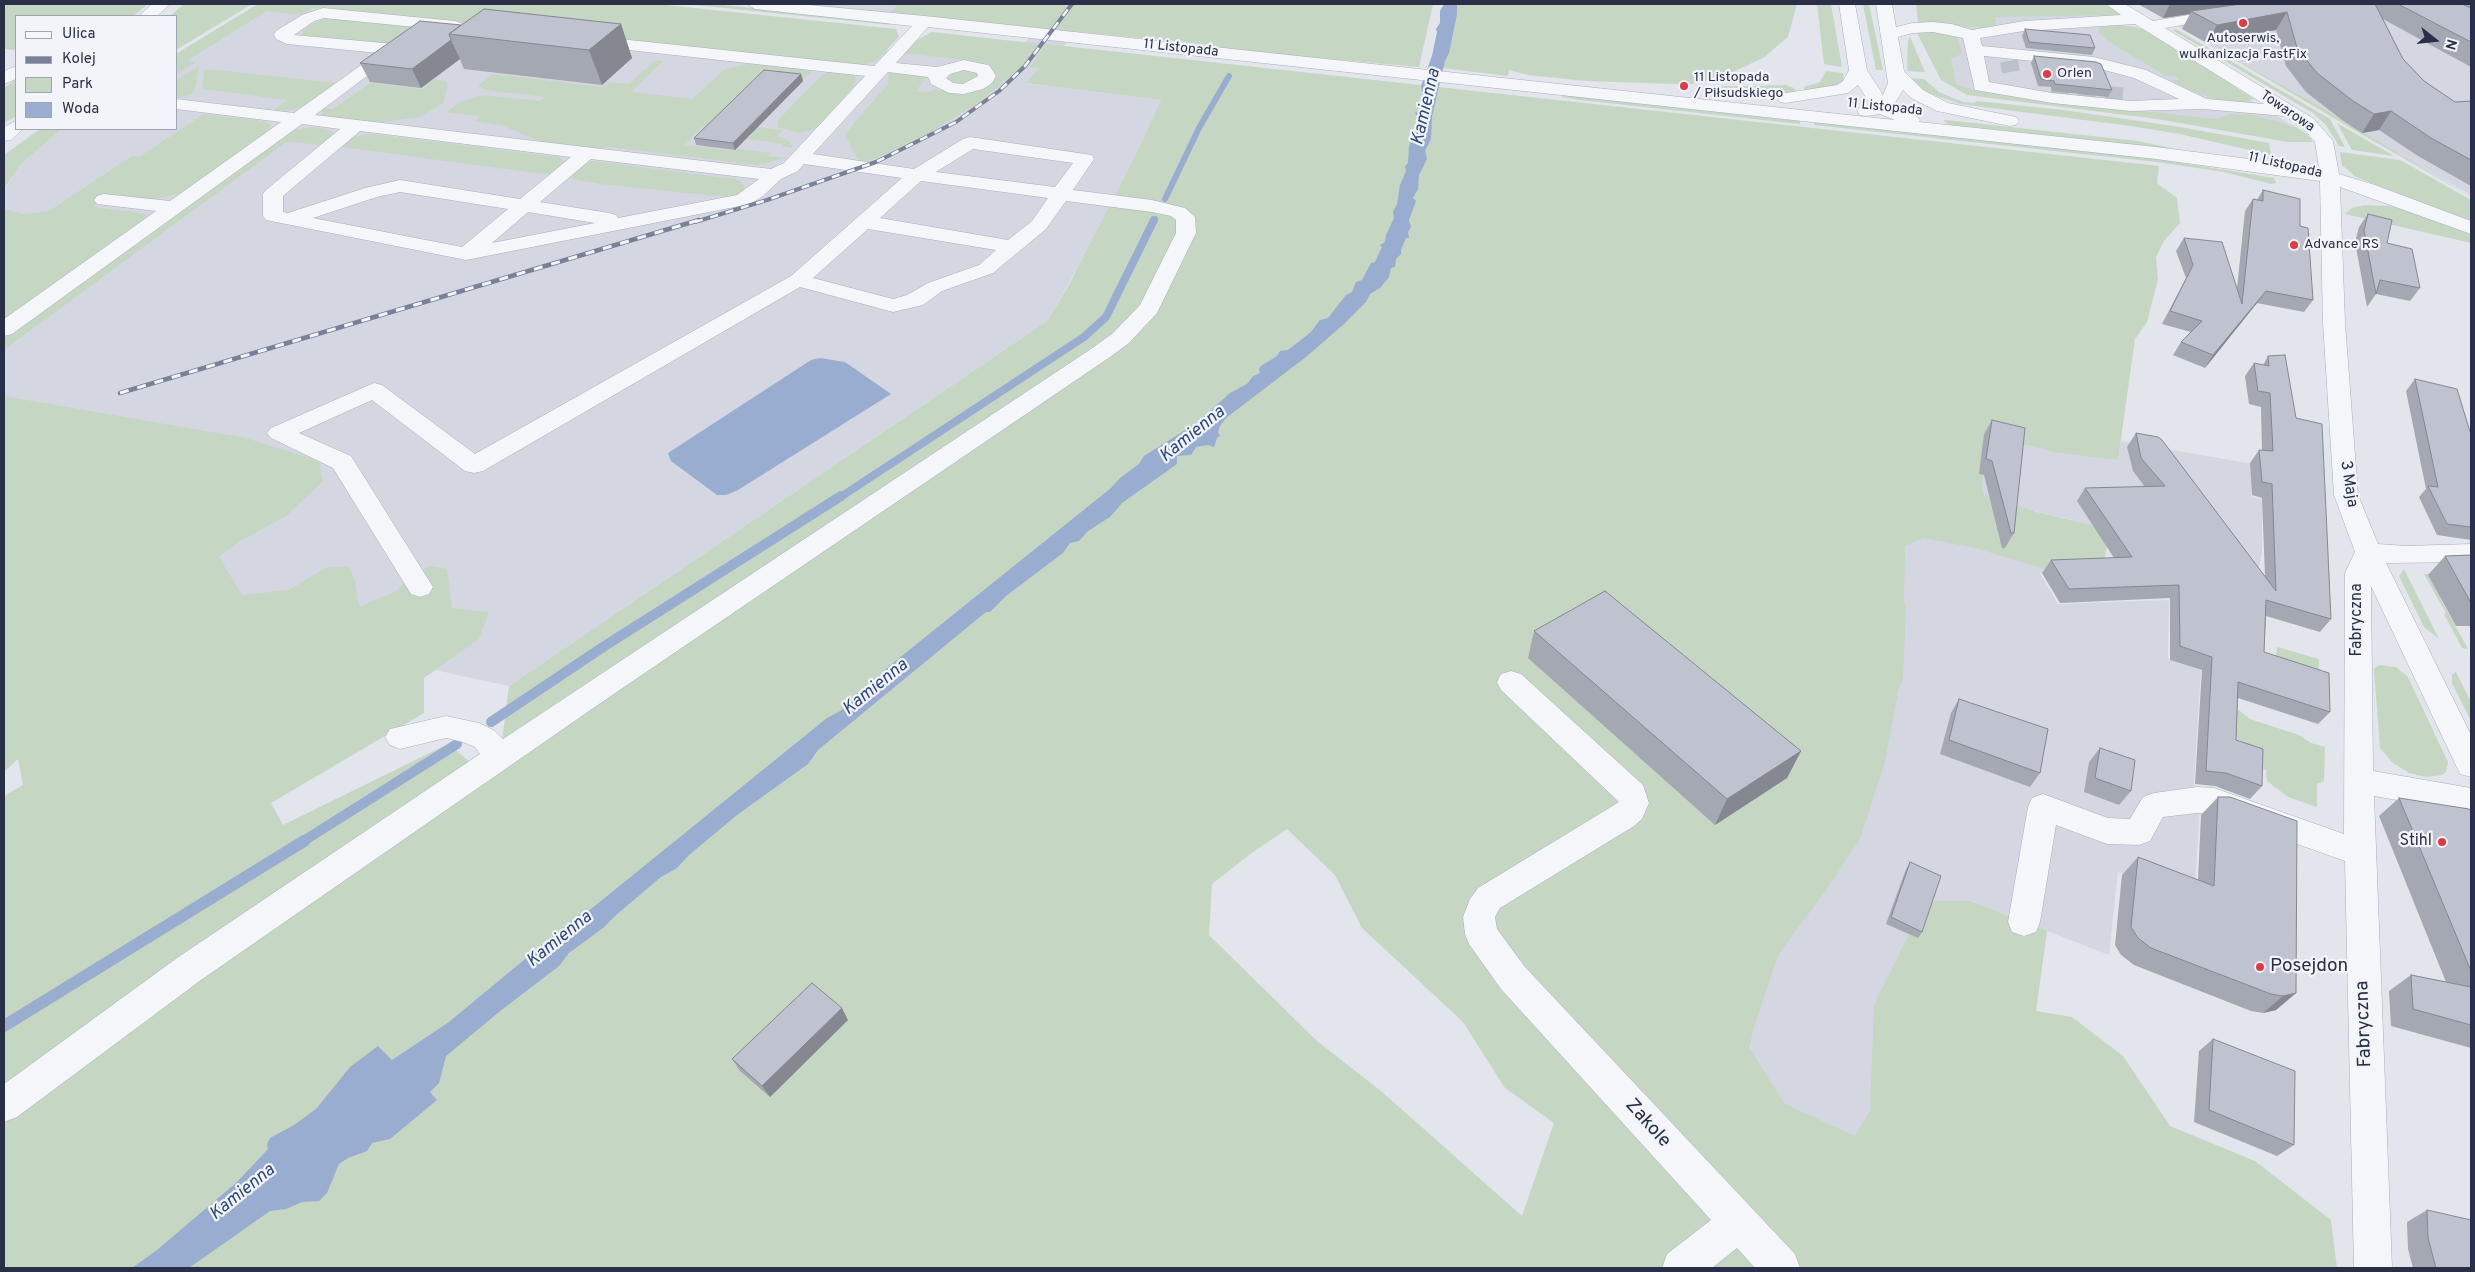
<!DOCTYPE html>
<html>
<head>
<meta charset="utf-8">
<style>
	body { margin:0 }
	#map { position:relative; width:2475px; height:1272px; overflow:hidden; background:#e2e5ec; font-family:Overpass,sans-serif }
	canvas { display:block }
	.frame { position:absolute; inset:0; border:5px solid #282f46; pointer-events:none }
	.legend { position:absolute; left:15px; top:15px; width:162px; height:115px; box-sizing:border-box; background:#f2f4f9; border:1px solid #a1a5b1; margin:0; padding:6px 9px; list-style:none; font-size:15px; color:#282f46 }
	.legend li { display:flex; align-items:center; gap:10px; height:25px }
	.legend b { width:25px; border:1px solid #a1a5b1 }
	.north { position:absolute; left:2410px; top:15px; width:50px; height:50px; -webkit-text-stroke:4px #f2f4f9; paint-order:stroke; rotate:106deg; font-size:14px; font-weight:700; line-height:20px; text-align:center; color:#282f46 }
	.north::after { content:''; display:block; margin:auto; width:18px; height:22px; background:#282f46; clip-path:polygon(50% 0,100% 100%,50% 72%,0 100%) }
</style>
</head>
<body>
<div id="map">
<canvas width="2475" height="1272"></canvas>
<div class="frame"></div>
<ul class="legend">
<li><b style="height:6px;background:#f5f6fa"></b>Ulica</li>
<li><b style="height:6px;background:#798198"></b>Kolej</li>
<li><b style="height:14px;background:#c5d7c2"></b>Park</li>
<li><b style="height:14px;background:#99add0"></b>Woda</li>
</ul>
<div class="north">N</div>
</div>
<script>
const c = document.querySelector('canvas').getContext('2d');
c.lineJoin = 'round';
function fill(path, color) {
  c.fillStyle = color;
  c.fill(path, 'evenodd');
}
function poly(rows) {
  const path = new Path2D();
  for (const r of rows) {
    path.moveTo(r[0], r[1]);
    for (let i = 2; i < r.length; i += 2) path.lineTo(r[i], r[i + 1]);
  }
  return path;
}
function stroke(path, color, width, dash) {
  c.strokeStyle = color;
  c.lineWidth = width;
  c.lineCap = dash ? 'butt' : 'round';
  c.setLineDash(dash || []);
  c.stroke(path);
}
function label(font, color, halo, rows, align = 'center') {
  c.font = font + ' Overpass,sans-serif';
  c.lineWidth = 4.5;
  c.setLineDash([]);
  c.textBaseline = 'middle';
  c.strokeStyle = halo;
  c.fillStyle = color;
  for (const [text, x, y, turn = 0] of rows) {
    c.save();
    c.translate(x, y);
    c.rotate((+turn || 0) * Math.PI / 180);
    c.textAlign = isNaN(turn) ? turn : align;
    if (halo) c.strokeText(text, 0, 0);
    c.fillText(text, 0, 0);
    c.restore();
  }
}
const built = poly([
	[258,4,462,4,1010,63,1043,19,1081,23,1048,68,1038,68,1026,83,1161,100,1119,196,1047,321,509,686,461,676,272,628,4,409,4,190,21,164,62,129,176,129,176,54],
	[797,4,899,4,890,13],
	[2139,4,2471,4,2471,195,2361,133,2341,118],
	[1961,15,2107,15,2293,126,2296,139,2109,107,1985,95,1953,84,1922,34],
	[1986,439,2118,460,2121,441,2264,466,2251,485,2251,497,2266,500,2262,512,2262,554,2259,567,2119,571,2109,529,1981,498],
	[1897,531,2037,558,2058,571,2040,573,2058,604,2169,600,2168,659,2201,670,2194,784,2200,805,2194,900,2118,872,2109,955,1970,901,1869,1142,1743,1105,1766,936,1886,574]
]);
const green = poly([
	[4,4,148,4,133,16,16,16,16,50,4,49],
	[184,4,252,4,176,50,176,16,170,16],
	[258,4,656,4,896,29,899,37,876,61,858,67,313,8,300,15,267,11,187,61,196,62,176,75,176,54],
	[684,4,713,4,883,21,892,25],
	[898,4,1433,4,1419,67,1241,51,1209,45,890,13],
	[1454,4,1797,4,1788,37,1763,58,1720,78,1692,84,1673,84,1586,81,1528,75,1509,70,1508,76,1442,68],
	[1817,4,1831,4,1842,67,1824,64],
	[1863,4,1869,4,1883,70,1876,70],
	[1916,4,2107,4,2123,14,2122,15,1995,17,1996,26,1986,28,1918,23],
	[330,17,408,24,410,29,386,44,302,36,302,31,309,25],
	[2117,25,2136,27,2151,32,2254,99,2243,103,2216,100,2182,87,2172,80,2179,80,2174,76,2166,76,2109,42,2099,33,2099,29,2102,27],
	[2181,28,2323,108,2471,197,2349,127],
	[2176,29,2330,119,2345,147,2339,146,2326,125,2313,113,2172,30],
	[1930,31,1958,37,1962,54,1951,58,1956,84,1977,91,1979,89,1998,95,2216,119,2231,114,2254,115,2296,127,2308,135,2313,142,2288,142,2157,119,1967,95,1941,80,1917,33],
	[932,32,1040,44,1024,64,983,100,929,133,875,159,863,162,856,157,845,134,888,84,889,72,927,77,916,91,928,92,935,89,957,92,980,89,982,64,972,61,903,53,917,40],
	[1910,37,1925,72,1907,71,1908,41],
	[1046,44,2159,166,2157,183,2177,198,2180,223,2164,241,2156,257,2158,279,2147,322,2135,339,2118,460,2053,452,2037,447,1992,440,1986,444,1982,489,1984,495,2037,512,2109,529,2103,571,2045,569,1975,548,1924,538,1905,546,1904,602,1906,606,1903,680,1899,687,1885,762,1860,839,1829,886,1778,955,1753,1031,1750,1049,1785,1104,1855,1136,1870,1111,1874,1005,1925,901,1970,901,2047,931,2036,1011,2072,1017,2123,1056,2170,1126,2255,1161,2331,1220,2337,1268,4,1268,4,1096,500,757,509,686,1047,321,1070,283,1139,148,1161,100,1026,83,1038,68,1030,67],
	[1287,829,1335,875,1362,928,1463,1022,1505,1088,1554,1123,1522,1216,1381,1091,1317,1041,1209,935,1212,884,1253,852],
	[655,60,663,61,631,92,692,99,725,69,758,62,809,69,811,72,805,79,762,74,740,101,779,106,766,119,751,126,783,130,777,136,789,141,793,148,782,146,783,144,747,139,752,134,702,127,685,145,735,151,738,149,770,153,768,156,787,158,757,165,610,147,583,149,547,144,503,126,475,121,480,116,447,112,459,102,484,95,539,101,545,97,486,90,478,86,493,74,604,87,609,82,629,84],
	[199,66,195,90,190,95,176,98,176,80],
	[204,69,216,70,337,83,302,107,293,110,276,111,275,109,287,100,202,89],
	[965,70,975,72,979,77,961,85,947,80,948,77,954,72],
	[830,71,854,74,856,80,853,87,819,126,811,130,798,133,778,127,778,120,821,76],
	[1826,71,1843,73,1844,81,1840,85,1805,92,1804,87,1820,82],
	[1910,78,1924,79,1939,92,1963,102,1974,103,1977,101,2063,110,2174,126,2269,143,2271,155,2180,134,2131,126,1960,104,1931,94,1919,88],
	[16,79,16,116,4,123,4,88],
	[435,79,446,82,448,85,443,103,421,117,375,123,327,117,323,115,321,111,322,108,333,109,370,83,422,89],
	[1786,85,1794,88,1796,93,1697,87],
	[1562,95,1800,121,1800,124,1580,100,1562,97],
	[204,114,256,120,267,122,271,126,263,136,190,191,151,200,107,196,93,207,144,213,149,219,281,136,294,130,313,127,332,131,332,136,321,145,291,142,285,143,4,350,4,209,24,214,49,211,132,156,139,157],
	[1946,120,2138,141,2176,149,1950,125,1943,121],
	[1814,122,2158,159,2274,178,2276,183,2271,184,2224,172,2157,162,1814,125],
	[2337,123,2394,156,2352,150],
	[40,129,62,129,21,164,4,189,4,155],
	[373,134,559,157,566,162,550,175,334,146,348,137],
	[2340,152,2400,160,2471,200,2471,222,2356,177,2342,165],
	[592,161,735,179,741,182,746,189,737,198,600,184,567,178,588,162],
	[2364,205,2390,206,2424,215,2471,235,2471,243,2345,214,2352,208],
	[4,396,246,438,319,461,323,481,286,516,239,542,219,557,242,595,289,590,325,568,348,566,355,580,359,607,396,591,411,576,431,566,447,569,452,608,489,612,479,639,424,678,424,713,271,803,283,825,448,744,475,766,4,1094,4,796,23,785,18,759,4,772],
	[2404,569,2439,639,2424,627,2399,576],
	[2424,574,2431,574,2441,600,2468,649,2462,648,2444,614,2446,613],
	[2277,647,2319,659,2318,683,2276,657],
	[2379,665,2396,667,2408,677,2448,762,2446,772,2442,775,2426,777,2409,773,2393,763,2380,748,2374,669],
	[2456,672,2471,702,2471,721,2452,683,2452,675],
	[2230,703,2250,719,2299,735,2311,743,2325,747,2324,781,2317,784,2317,807,2288,797,2267,781,2266,770,2240,758,2240,740,2225,735]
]);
const water = poly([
	[1444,4,1457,4,1457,14,1449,53,1445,61,1432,117,1431,139,1425,151,1427,159,1419,175,1418,189,1413,198,1416,201,1409,220,1411,227,1408,232,1409,238,1406,238,1401,250,1401,254,1396,259,1395,267,1391,268,1389,277,1380,288,1370,294,1366,302,1344,324,1306,357,1226,418,1220,426,1218,432,1220,436,1217,438,1214,447,1208,445,1196,447,1191,455,1177,456,1177,464,1122,503,1110,517,1088,531,1079,541,1070,543,1063,553,1006,596,990,612,986,612,975,621,818,750,808,764,737,815,689,855,677,868,661,877,615,916,603,928,569,953,559,966,499,1012,446,1056,439,1083,430,1092,437,1100,390,1139,372,1143,367,1151,348,1158,339,1164,327,1193,319,1201,302,1202,286,1209,270,1211,189,1268,132,1268,157,1250,237,1182,268,1149,267,1144,270,1138,294,1125,316,1109,350,1067,378,1046,392,1060,449,1022,577,916,591,909,827,718,842,710,849,699,870,685,888,667,1111,488,1120,478,1139,464,1144,456,1198,422,1230,393,1247,384,1253,376,1260,373,1259,369,1261,366,1277,356,1280,351,1288,350,1311,332,1320,320,1328,318,1346,295,1352,292,1356,282,1362,280,1371,263,1375,262,1382,247,1380,245,1385,242,1386,235,1394,218,1393,212,1397,204,1400,185,1406,171,1405,166,1408,163,1409,147,1419,118,1415,113,1419,110,1423,97,1421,86,1432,56,1437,32,1436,29,1440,23,1440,11],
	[820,358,845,362,891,394,738,490,726,495,717,495,671,461,668,453,811,360]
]);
const streamFar3 = poly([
	[1165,199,1199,128,1229,76],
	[1154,222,1155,219]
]);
const streamFar2 = poly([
	[839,498,1084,337,1106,317,1154,220]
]);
const streamFar1 = poly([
	[491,722,603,647,841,496],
	[302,842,457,744]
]);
const stream = poly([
	[4,1026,304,841]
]);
const minorTunnel = poly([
	[2009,61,2011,72],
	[2051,90,2130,97]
]);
const minor = poly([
	[152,4,170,4,157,16,139,16,152,4],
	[747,4,798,4,925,16,1895,120,1880,114,1866,116,1860,115,1857,111,1860,107,1871,105,1858,85,1848,93,1842,94,1786,103,1780,102,1777,98,1780,94,1837,85,1843,81,1849,70,1839,4,1855,4,1867,70,1883,95,1888,83,1876,4,1892,4,1896,27,1912,23,1933,22,1952,24,1972,30,2024,21,2121,15,2106,4,2125,4,2153,21,2223,9,2229,11,2231,14,2229,17,2165,28,2314,119,2333,141,2339,174,2375,185,2471,221,2471,234,2340,187,2345,323,2358,495,2378,544,2406,546,2471,544,2471,562,2386,563,2471,735,2471,777,2460,774,2371,586,2373,771,2471,788,2471,813,2374,796,2392,1268,2354,1268,2345,861,2213,814,2197,813,2163,817,2150,841,2139,845,2107,844,2056,825,2040,922,2036,932,2024,936,2012,932,2008,922,2028,807,2032,798,2043,794,2108,818,2130,819,2143,797,2154,793,2197,787,2214,788,2344,834,2345,573,2355,552,2334,495,2323,323,2320,181,2156,159,928,27,896,63,937,67,964,60,983,64,989,65,996,76,992,83,983,89,964,94,949,93,931,84,928,77,888,72,813,154,914,169,963,139,970,137,1092,155,1094,159,1073,190,1152,200,1185,208,1195,217,1196,233,1157,313,1129,343,1110,357,602,702,201,980,17,1117,4,1122,4,1084,177,958,480,754,475,747,463,742,446,738,400,749,390,745,385,737,390,729,446,716,479,723,495,731,503,739,1094,347,1113,333,1140,305,1176,233,1176,220,1171,216,1152,212,1066,201,1046,229,993,273,942,291,923,305,893,312,800,287,483,471,474,473,465,471,372,400,299,433,351,456,433,587,429,594,420,597,411,594,333,468,271,438,267,433,271,428,374,383,382,385,475,454,791,276,902,178,804,164,798,171,781,179,763,196,750,204,466,260,266,220,263,216,263,194,266,190,340,129,302,124,12,334,4,336,4,319,156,211,97,204,94,200,97,196,104,194,170,201,281,122,176,109,176,99,294,113,378,53,287,44,276,39,274,35,276,31,302,15,323,8,455,21,461,23,463,26,461,29,455,31,324,18,314,21,294,35,395,44,401,45,403,49,315,115,771,169,784,163,865,76,592,46,586,45,584,41,586,37,592,36,874,66,912,26,755,9,747,4],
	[2135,24,2264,104,2207,99,2146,70,2094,57,1982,46,1980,38,2024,31,2135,24],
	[1933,32,1963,38,1975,90,2052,103,2131,111,2203,109,2285,116,2302,127,2315,142,2319,168,2156,147,1919,122,1920,120,1917,116,1893,106,1903,90,1911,98,1937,111,2010,126,2016,125,2019,121,2016,117,1948,103,1923,90,1904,71,1898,37,1913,33,1933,32],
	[1984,56,2093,67,2134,78,2179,99,2131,101,2052,93,1989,82,1984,56],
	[964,70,977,73,978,76,963,84,953,83,946,78,950,74,964,70],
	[360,131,571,157,520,199,400,180,365,188,288,213,283,212,283,196,360,131],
	[973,149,1073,163,1055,187,936,172,973,149],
	[591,159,759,179,737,195,618,218,616,215,609,213,540,202,591,159],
	[921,181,1048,198,1032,221,1008,240,880,218,921,181],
	[400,192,508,209,462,247,313,218,377,197,400,192],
	[528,212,595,223,492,243,528,212],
	[868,229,996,250,979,265,928,283,907,295,893,299,813,278,868,229],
	[16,66,16,79,4,84,4,71,16,66],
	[16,121,16,129,23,129,11,140,4,141,4,127,16,121],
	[1511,671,1521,674,1643,785,1649,803,1642,819,1634,826,1500,908,1495,917,1497,929,1525,967,1795,1254,1800,1268,1755,1268,1737,1248,1712,1268,1662,1268,1667,1254,1711,1220,1501,989,1469,944,1465,934,1463,917,1470,899,1478,888,1619,802,1501,690,1497,682,1501,674,1511,671]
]);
const railFar1 = poly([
	[695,222,767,200,876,162,956,122,999,91,1025,66,1072,4]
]);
const rail = poly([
	[120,393,699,220]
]);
const wall = poly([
	[2138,4,2471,4,2471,67,2383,19,2403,59,2424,81,2455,102,2471,101,2471,186,2418,156,2379,130,2362,133,2342,120,2306,92,2286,66,2276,30,2207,43,2182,29,2190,14,2163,18],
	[621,24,632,58,602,85,464,69,460,59,421,88,370,82,360,63,461,25],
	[2025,29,2095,48,2092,55,2026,48,2022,36],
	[2034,56,2112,90,2108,97,2052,91,2051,87,2038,86,2031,63],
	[801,74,803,81,735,150,696,145,694,138],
	[2263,190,2300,226,2313,300,2304,312,2257,303,2205,368,2173,355,2181,342,2191,332,2162,324,2186,278,2176,251,2184,238,2237,288,2245,211,2253,199,2257,200],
	[2368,214,2387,243,2420,288,2410,301,2376,294,2367,307,2355,242,2359,227],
	[2268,356,2331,619,2320,632,2266,616,2264,652,2330,712,2318,724,2238,698,2236,740,2262,786,2250,799,2215,786,2195,784,2202,670,2170,660,2170,598,2060,603,2042,573,2051,560,2114,558,2077,501,2085,488,2145,487,2133,471,2127,447,2136,433,2265,576,2262,498,2252,495,2250,463,2259,450,2262,450,2261,407,2249,404,2245,376,2254,363,2263,365],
	[2415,379,2471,435,2471,540,2437,535,2419,497,2426,489,2406,391],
	[1992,420,2014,533,2005,548,2002,548,1984,475,1979,474,1984,434],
	[2471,555,2471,626,2456,626,2428,575,2445,556],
	[1534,631,1801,751,1787,778,1715,825,1528,658],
	[1959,699,2040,773,2030,787,1940,754,1951,713],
	[2100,748,2131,791,2119,805,2084,792,2089,762],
	[2218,797,2296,993,2276,1010,2263,1013,2251,1011,2134,965,2121,955,2115,945,2122,875,2138,857,2198,880,2201,815],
	[2399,798,2471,811,2471,1048,2391,1026,2389,991,2411,975,2446,982,2379,816],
	[1910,862,1922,932,1918,938,1886,924,1906,869],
	[848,1020,770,1097,740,1071,732,1059],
	[2213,1039,2294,1145,2277,1156,2194,1122,2199,1051],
	[2427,1210,2471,1268,2413,1268,2408,1249,2407,1222]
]);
const shadedWall = poly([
	[2170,4,2261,4,2191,11,2190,14,2163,18],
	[2287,12,2276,30,2207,43,2217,25],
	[621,24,632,58,602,85,589,50],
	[451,40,460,59,421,88,412,69],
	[801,74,803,81,735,150,733,143],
	[2391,111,2379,130,2362,133,2374,114],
	[2266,291,2257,303,2205,368,2213,355],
	[1801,751,1787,778,1715,825,1727,799],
	[2296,993,2276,1010,2263,1013,2283,996],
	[842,1008,848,1020,770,1097,762,1086]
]);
const building = poly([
	[2241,4,2375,4,2403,59,2424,81,2455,102,2471,101,2471,160,2431,138,2391,111,2374,114,2353,101,2317,73,2297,48,2287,12,2217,25,2191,11,2241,4],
	[2398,4,2462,4,2471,8,2471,42,2398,4],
	[484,9,621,24,589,50,449,34,484,9],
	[420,21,461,25,449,34,451,40,412,69,360,63,420,21],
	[2025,29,2090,35,2095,48,2029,42,2025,29],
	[2034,56,2096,62,2101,64,2112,90,2055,84,2054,81,2041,79,2034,56],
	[764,70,801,74,733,143,694,138,764,70],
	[2263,190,2300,199,2300,226,2308,228,2313,300,2266,291,2213,355,2181,342,2202,321,2170,311,2193,265,2184,238,2222,242,2242,304,2253,199,2263,201,2263,190],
	[2368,214,2392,220,2387,243,2412,249,2420,288,2380,280,2376,294,2364,230,2368,214],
	[2285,355,2296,418,2322,424,2331,619,2266,600,2264,652,2329,673,2330,712,2238,682,2236,740,2263,749,2262,786,2226,773,2206,771,2212,657,2180,646,2179,585,2069,589,2051,560,2132,557,2085,488,2165,486,2141,458,2136,433,2158,437,2162,440,2276,591,2272,484,2262,482,2259,450,2273,451,2270,393,2258,391,2254,363,2269,366,2268,356,2285,355],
	[2415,379,2457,389,2471,435,2471,527,2447,524,2428,486,2438,487,2415,379],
	[1992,420,2025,428,2014,533,2011,533,1992,461,1986,459,1992,420],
	[2471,555,2471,603,2445,556,2471,555],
	[1605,591,1801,751,1727,799,1534,631,1605,591],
	[1959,699,2048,729,2040,773,1949,740,1959,699],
	[2100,748,2135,760,2131,791,2095,778,2100,748],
	[2218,797,2230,797,2297,821,2296,993,2283,996,2271,994,2151,948,2138,938,2131,927,2138,857,2214,886,2218,797],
	[2399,798,2469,809,2471,811,2471,971,2399,798],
	[1910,862,1941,876,1922,932,1891,917,1910,862],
	[2411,975,2471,987,2471,1025,2413,1009,2411,975],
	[812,983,842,1008,762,1086,732,1059,812,983],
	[2213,1039,2295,1071,2294,1145,2209,1110,2213,1039],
	[2427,1210,2471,1220,2471,1268,2436,1268,2428,1238,2427,1210]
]);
const markers = [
	[2243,23,5,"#de3a40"],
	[2047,74,5,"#de3a40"],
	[1684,86,5,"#de3a40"],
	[2294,245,5,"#de3a40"],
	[2442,842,5,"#de3a40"],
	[2260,967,5,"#de3a40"]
];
const farPoinames = [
	["Autoserwis,",2243,39,"center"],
	["wulkanizacja FastFix",2243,55,"center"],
	["Orlen",2057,74],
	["11 Listopada",1694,78],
	["/ Piłsudskiego",1694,94],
	["Advance RS",2304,245]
];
const farStreetnames = [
	["11 Listopada",1181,49,6],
	["11 Listopada",1885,108,6],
	["Towarowa",2287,112,34],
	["11 Listopada",2285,166,13]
];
const streetNames = [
	["3 Maja",2348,484,81],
	["Fabryczna",2358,620,-90]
];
const poiNames = [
	["Stihl",2432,842]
];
const waterNames = [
	["Kamienna",1427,107,-77],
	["Kamienna",1193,435,-39],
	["Kamienna",876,688,-39],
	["Kamienna",560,940,-39],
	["Kamienna",243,1193,-39]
];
const nearPoinames = [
	["Posejdon",2270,967]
];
const nearStreetnames = [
	["Fabryczna",2365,1024,-92],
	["Zakole",1647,1124,48]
];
fill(built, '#d4d7e1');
fill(green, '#c5d7c2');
fill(water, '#99add0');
stroke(streamFar3, '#99add0', 6);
stroke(streamFar2, '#99add0', 8);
stroke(streamFar1, '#99add0', 10);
stroke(stream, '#99add0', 12);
stroke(minorTunnel, '#bdc1cb', 18, [18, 9]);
stroke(minor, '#aaaeba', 1);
fill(minor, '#f5f6fa');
stroke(railFar1, '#798198', 4);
stroke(rail, '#798198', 4.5);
stroke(railFar1, '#f2f4f9', 2.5, [8]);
stroke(rail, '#f2f4f9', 3, [9]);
fill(wall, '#a3a8b2');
fill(shadedWall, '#858891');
fill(building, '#bec3cf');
stroke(building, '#858891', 1);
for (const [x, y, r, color] of markers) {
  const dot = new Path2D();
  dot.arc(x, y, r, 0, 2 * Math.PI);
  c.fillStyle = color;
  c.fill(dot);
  stroke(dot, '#f2f4f9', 2);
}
label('14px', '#282f46', '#f2f4f9', farPoinames, 'left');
label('14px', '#282f46', '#f2f4f9', farStreetnames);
label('16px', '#282f46', '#f2f4f9', streetNames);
label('16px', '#282f46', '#f2f4f9', poiNames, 'right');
label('italic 18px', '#2c487f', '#f2f4f9', waterNames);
label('19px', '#282f46', '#f2f4f9', nearPoinames, 'left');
label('19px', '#282f46', '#f2f4f9', nearStreetnames);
</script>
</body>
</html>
